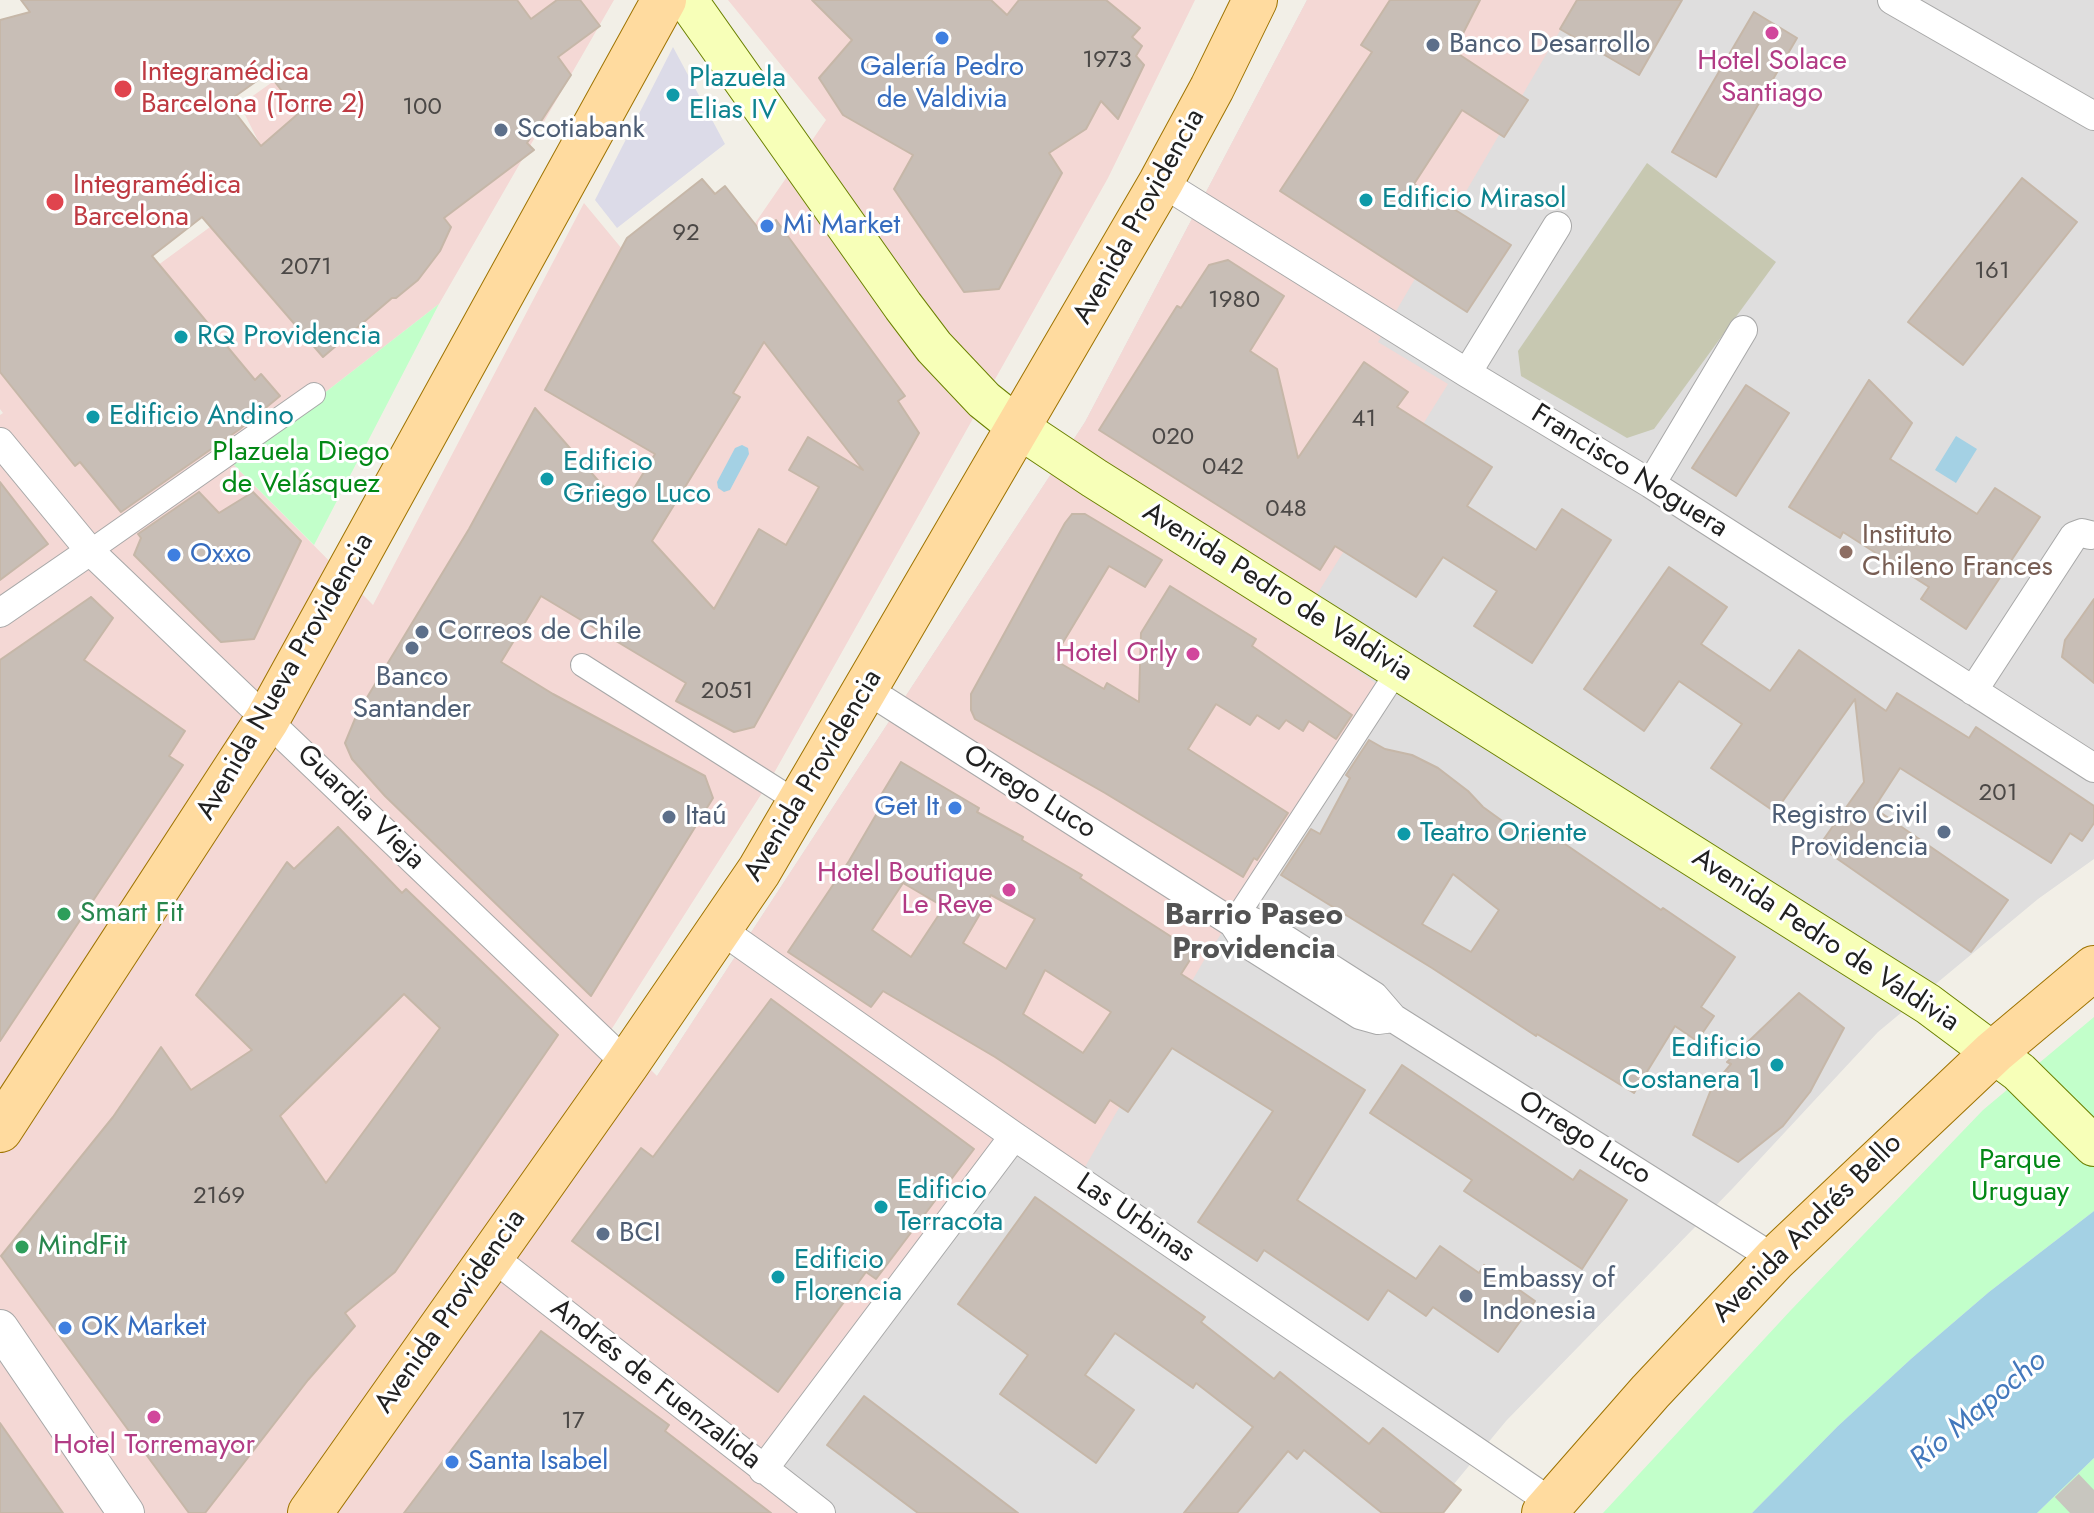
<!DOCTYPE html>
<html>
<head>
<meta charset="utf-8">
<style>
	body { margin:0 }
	canvas { display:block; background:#f2efe7 }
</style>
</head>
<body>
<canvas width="2094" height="1513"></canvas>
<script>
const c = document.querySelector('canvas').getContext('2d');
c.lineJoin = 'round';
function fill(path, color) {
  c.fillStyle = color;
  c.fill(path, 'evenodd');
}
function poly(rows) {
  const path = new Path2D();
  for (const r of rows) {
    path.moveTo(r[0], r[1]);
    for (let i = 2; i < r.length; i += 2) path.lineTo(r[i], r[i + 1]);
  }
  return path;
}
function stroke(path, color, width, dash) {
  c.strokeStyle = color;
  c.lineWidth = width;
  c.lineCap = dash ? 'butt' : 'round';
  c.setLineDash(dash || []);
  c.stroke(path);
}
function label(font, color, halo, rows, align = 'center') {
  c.font = font + ' Jost,sans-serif';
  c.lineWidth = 6;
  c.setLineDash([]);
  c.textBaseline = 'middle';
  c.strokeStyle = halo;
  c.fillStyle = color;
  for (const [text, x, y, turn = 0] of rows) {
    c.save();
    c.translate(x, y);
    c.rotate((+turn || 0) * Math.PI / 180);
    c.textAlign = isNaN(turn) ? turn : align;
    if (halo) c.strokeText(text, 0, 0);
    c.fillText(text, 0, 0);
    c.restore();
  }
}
const residential = poly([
	[1307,0,2094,0,2094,859,2038,899,1878,1032,1733,1188,1506,1421,1430,1513,357,1513,657,1076,1085,422]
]);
const commercial = poly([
	[388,0,614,0,439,304,233,464,373,605,584,203,685,325,826,120,728,0,1195,0,1108,178,769,782,611,1030,657,1076,1085,422,1307,0,1578,0,1378,342,1448,384,1296,628,1384,689,1207,955,1070,1193,997,1138,746,1471,802,1513,0,1513,0,415,3,413,0,409,0,322,68,331,277,178,240,105]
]);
const construction = poly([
	[1647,163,1776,262,1654,429,1627,438,1521,376,1518,351]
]);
const park = poly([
	[439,304,314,545,233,464],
	[2094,1017,2094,1211,1989,1292,1912,1358,1838,1426,1752,1513,1603,1513,1791,1310,1983,1110],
	[2094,1458,2094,1513,2037,1513]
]);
const plaza = poly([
	[673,47,725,144,617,228,595,200]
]);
const water = poly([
	[1956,436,1977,449,1956,483,1935,470],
	[742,445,748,448,749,454,730,490,724,492,718,488,717,482,735,448],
	[2094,1211,2094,1458,2037,1513,1752,1513,1838,1426,1912,1358,1989,1292]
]);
const building = poly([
	[21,0,517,0,531,19,557,0,580,0,600,26,558,57,571,75,527,143,534,150,444,218,451,227,440,251,418,280,396,298,392,298,323,357,202,217,152,256,255,380,261,374,280,396,240,429,121,512,80,462,75,466,0,372,0,20,30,12,21,0],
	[268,73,299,113,261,146,227,102,268,73],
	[812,0,991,0,1007,15,1019,0,1106,0,1140,28,1132,37,1142,46,1136,56,1144,65,1118,119,1101,101,1086,129,1049,153,1062,173,999,289,964,292,894,189,913,155,843,115,819,78,852,40,812,0],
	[1390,0,1480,0,1454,51,1528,100,1504,137,1462,110,1414,184,1511,245,1467,312,1280,191,1372,52,1361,45,1390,0],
	[1577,0,1682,0,1639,75,1560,29,1577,0],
	[1754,12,1797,38,1716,177,1672,152,1754,12],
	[2022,178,2077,222,1963,365,1908,322,2022,178],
	[702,179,715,194,725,186,762,233,776,220,905,396,898,401,919,433,754,727,734,732,676,701,686,683,541,596,501,662,553,694,705,776,713,798,591,996,385,796,352,759,345,743,357,714,469,529,535,408,622,508,655,454,545,390,627,238,702,179],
	[764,342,863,470,808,437,789,470,819,487,786,545,759,529,714,609,652,541,740,397,733,393,764,342],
	[1228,260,1284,296,1250,351,1277,369,1298,458,1364,362,1408,392,1397,407,1492,467,1467,506,1536,550,1562,509,1611,540,1532,663,1474,626,1497,591,1443,557,1416,597,1335,546,1320,570,1099,430,1177,306,1181,308,1209,265,1228,260],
	[1869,380,1912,423,1890,459,1977,514,1995,488,2040,517,1966,629,1921,599,1929,587,1843,532,1840,538,1789,507,1869,380],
	[1746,385,1789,413,1736,496,1692,468,1746,385],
	[0,482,48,544,0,580,0,482],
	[199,492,219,513,253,492,301,541,254,639,221,642,134,555,141,538,138,534,199,492],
	[1072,514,1085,514,1162,560,1145,587,1109,566,1053,659,1104,689,1107,683,1139,702,1141,633,1170,586,1256,639,1252,646,1352,715,1336,739,1309,721,1303,731,1286,720,1279,729,1257,715,1250,725,1216,704,1188,749,1288,813,1257,860,1254,858,1243,877,1105,793,975,719,971,710,971,694,1065,523,1072,514],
	[1669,567,1727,607,1701,644,1770,691,1799,650,1886,711,1897,693,1969,738,1976,727,2094,806,2094,823,2082,841,2070,833,2051,863,1900,768,1874,808,2008,900,1971,952,1819,846,1864,782,1855,699,1775,812,1711,768,1742,724,1679,681,1644,731,1584,689,1669,567],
	[91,597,113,618,84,660,185,731,169,756,183,765,0,1041,0,660,91,597],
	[2094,599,2094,683,2062,657,2065,640,2094,599],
	[1369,740,1385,749,1412,755,1438,768,1468,791,1483,807,1523,836,1533,822,1661,910,1663,908,1735,957,1701,1007,1714,1016,1697,1041,1675,1026,1634,1093,1537,1034,1536,1036,1432,968,1281,875,1311,829,1320,834,1350,778,1346,775,1369,740],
	[1453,874,1499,910,1471,952,1422,924,1453,874],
	[901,762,979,808,977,812,1023,837,1022,840,1082,875,1080,878,1195,952,1181,974,1365,1090,1297,1200,1416,1279,1440,1246,1479,1273,1484,1265,1535,1301,1498,1352,1433,1307,1426,1316,1388,1290,1368,1320,1264,1250,1257,1261,1198,1222,1273,1111,1172,1048,1128,1112,1110,1100,1095,1123,995,1057,883,991,871,1007,788,952,849,861,880,808,875,805,901,762],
	[903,883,944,907,911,957,872,930,903,883],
	[991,895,1035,919,1006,969,963,943,991,895],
	[1045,970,1111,1012,1083,1053,1023,1014,1045,970],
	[338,827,402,893,406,889,558,1035,395,1272,345,1313,355,1326,308,1380,205,1513,189,1513,1,1256,113,1117,161,1047,191,1090,252,1050,196,995,287,862,294,869,338,827],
	[404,994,440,1028,326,1183,280,1116,404,994],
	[1799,993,1844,1028,1810,1092,1783,1126,1738,1162,1693,1135,1712,1087,1731,1064,1727,1062,1799,993],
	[771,999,974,1149,876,1279,866,1272,778,1392,572,1241,641,1148,653,1157,771,999],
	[1402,1065,1573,1180,1580,1170,1627,1200,1582,1269,1464,1191,1472,1180,1370,1113,1402,1065],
	[1035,1197,1205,1317,1201,1322,1274,1379,1280,1372,1369,1444,1383,1428,1461,1490,1443,1513,1382,1513,1304,1450,1297,1459,1288,1451,1237,1513,1184,1513,1253,1427,1196,1383,1193,1388,1115,1333,1085,1375,1134,1410,1096,1463,1000,1394,1028,1355,958,1304,1035,1197],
	[541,1331,669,1425,665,1431,771,1513,404,1513,541,1331],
	[864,1396,1018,1513,918,1513,827,1445,864,1396],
	[0,1423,63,1513,0,1513,0,1423]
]);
const motorwayTunnel = poly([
	[2070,1513,2094,1490]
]);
const pedestrian = poly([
	[90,551,314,394],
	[582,665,799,803],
	[1233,923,1398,670]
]);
const minor = poly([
	[1892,0,2094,116],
	[1161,182,1467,373,1651,484,2094,768],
	[1467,373,1557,226],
	[0,442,90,551,627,1064],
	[1651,484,1743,330],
	[0,613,90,551],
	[866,689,1233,923,1246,943,1360,1015,1378,1020,1393,1018],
	[1973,691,2074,536,2082,533,2090,535],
	[1233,923,1251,921,1266,927,1374,996,1393,1018,1775,1259],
	[720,929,1014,1136,1552,1503],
	[490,1255,821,1513],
	[763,1470,1014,1136]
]);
const tertiary = poly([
	[0,1328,126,1513]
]);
const secondary = poly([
	[687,0,903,306,934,347,984,400,1019,428,1094,478,1928,1004,2019,1072,2094,1146]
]);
const primary = poly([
	[0,1130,267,720,664,0],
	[310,1513,627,1064,759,871,1161,182,1212,88,1255,0],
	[1544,1513,1650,1392,1775,1259,1994,1052,2094,968]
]);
const markers = [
	[1772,33,8,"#d1479c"],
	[942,38,8,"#3f7fe0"],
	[1433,45,8,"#5c6f8a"],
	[123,89,10,"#e0444e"],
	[673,95,8,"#0f9aa8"],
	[501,130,8,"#5c6f8a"],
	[1366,200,8,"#0f9aa8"],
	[55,202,10,"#e0444e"],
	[767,226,8,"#3f7fe0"],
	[181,337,8,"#0f9aa8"],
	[93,417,8,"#0f9aa8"],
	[547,479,8,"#0f9aa8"],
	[1846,552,8,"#8d6e63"],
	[174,555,8,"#3f7fe0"],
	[422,632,8,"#5c6f8a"],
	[412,648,8,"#5c6f8a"],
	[1193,654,8,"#d1479c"],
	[955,808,8,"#3f7fe0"],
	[669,817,8,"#5c6f8a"],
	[1944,832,8,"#5c6f8a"],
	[1404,834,8,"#0f9aa8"],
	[1009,890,8,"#d1479c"],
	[64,914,8,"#2e9e5b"],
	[1777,1065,8,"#0f9aa8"],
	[881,1207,8,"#0f9aa8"],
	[603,1234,8,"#5c6f8a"],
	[22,1247,8,"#2e9e5b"],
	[778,1277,8,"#0f9aa8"],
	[1466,1296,8,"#5c6f8a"],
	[65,1328,8,"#3f7fe0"],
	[154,1417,8,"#d1479c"],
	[452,1462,8,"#3f7fe0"]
];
const numberNames = [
	["1973",1107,61],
	["100",422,108],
	["92",686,234],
	["2071",306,268],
	["161",1992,272],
	["1980",1234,301],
	["41",1364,420],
	["020",1173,438],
	["042",1223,468],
	["048",1286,510],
	["2051",727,692],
	["201",1998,794],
	["2169",219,1197],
	["17",573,1422]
];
const serviceNames = [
	["Banco Desarrollo",1449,45],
	["Scotiabank",517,130],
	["Correos de Chile",438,632],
	["Banco",412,678,"center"],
	["Santander",412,710,"center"],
	["Registro Civil",1928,816,"right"],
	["Providencia",1928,848,"right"],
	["Itaú",685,817],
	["BCI",619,1234],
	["Embassy of",1482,1280],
	["Indonesia",1482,1312]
];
const hotelNames = [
	["Hotel Solace",1772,62],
	["Santiago",1772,94],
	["Hotel Orly",1177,654,"right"],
	["Hotel Boutique",993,874,"right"],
	["Le Reve",993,906,"right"],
	["Hotel Torremayor",154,1446]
];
const shopNames = [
	["Galería Pedro",942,68,"center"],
	["de Valdivia",942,100,"center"],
	["Mi Market",783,226],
	["Oxxo",190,555],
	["Get It",939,808,"right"],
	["OK Market",81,1328],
	["Santa Isabel",468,1462]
];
const healthNames = [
	["Integramédica",141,73],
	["Barcelona (Torre 2)",141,105],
	["Integramédica",73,186],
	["Barcelona",73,218]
];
const cultureNames = [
	["Plazuela",689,79],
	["Elias IV",689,111],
	["Edificio Mirasol",1382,200],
	["RQ Providencia",197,337],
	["Edificio Andino",109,417],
	["Edificio",563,463],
	["Griego Luco",563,495],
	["Teatro Oriente",1420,834],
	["Edificio",1761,1049,"right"],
	["Costanera 1",1761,1081,"right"],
	["Edificio",897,1191],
	["Terracota",897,1223],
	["Edificio",794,1261],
	["Florencia",794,1293]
];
const streetNames = [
	["Avenida Providencia",1140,217,-61],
	["Francisco Noguera",1629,472,32],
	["Avenida Pedro de Valdivia",1277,593,32],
	["Avenida Nueva Providencia",286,677,-60],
	["Avenida Providencia",814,776,-59],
	["Orrego Luco",1029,793,32],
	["Guardia Vieja",360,808,44],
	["Avenida Pedro de Valdivia",1825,941,33],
	["Orrego Luco",1584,1139,32],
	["Las Urbinas",1135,1219,34],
	["Avenida Andrés Bello",1808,1229,-45],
	["Avenida Providencia",451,1312,-55],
	["Andrés de Fuenzalida",655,1385,38]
];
const parkNames = [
	["Plazuela Diego",301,453],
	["de Velásquez",301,485],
	["Parque",2020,1161],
	["Uruguay",2020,1193]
];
const educationNames = [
	["Instituto",1862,536],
	["Chileno Frances",1862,568]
];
const leisureNames = [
	["Smart Fit",80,914],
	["MindFit",38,1247]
];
const neighbourhoodNames = [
	["Barrio Paseo",1254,917],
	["Providencia",1254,951]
];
const waterNames = [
	["Río Mapocho",1979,1411,-40]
];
fill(residential, '#dfdede');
fill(commercial, '#f4d8d5');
fill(construction, '#c7c8b1');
fill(park, '#c2ffca');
fill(plaza, '#dcdbe8');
fill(water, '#a4d1e4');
fill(building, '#c8beb6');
stroke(building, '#c6b7a8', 2);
stroke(motorwayTunnel, '#c8c6bf', 44, [44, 22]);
stroke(pedestrian, '#a8a8a8', 24);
stroke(minor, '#a8a8a8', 30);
stroke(tertiary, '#a8a8a8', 38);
stroke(secondary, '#6b8000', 42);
stroke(primary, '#9e7300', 46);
stroke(pedestrian, '#fff', 22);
stroke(minor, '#fff', 28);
stroke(tertiary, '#fff', 36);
stroke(secondary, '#f7ffb8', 40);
stroke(primary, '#ffdb9f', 44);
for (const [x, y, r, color] of markers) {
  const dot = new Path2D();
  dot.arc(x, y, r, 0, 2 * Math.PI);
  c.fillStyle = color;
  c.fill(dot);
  stroke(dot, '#fff', 3);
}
label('24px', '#4b4846', null, numberNames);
label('28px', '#4e5e75', '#fff', serviceNames, 'left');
label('28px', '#b23c85', '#fff', hotelNames);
label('28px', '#366cbe', '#fff', shopNames, 'left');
label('28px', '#be3a42', '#fff', healthNames, 'left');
label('28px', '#0d838f', '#fff', cultureNames, 'left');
label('28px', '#212121', '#fff', streetNames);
label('28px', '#028815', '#fff', parkNames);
label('28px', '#785e54', '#fff', educationNames, 'left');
label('28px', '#27864d', '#fff', leisureNames, 'left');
label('bold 30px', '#545454', '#fff', neighbourhoodNames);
label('italic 30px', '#4378bc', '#fff', waterNames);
</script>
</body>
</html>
